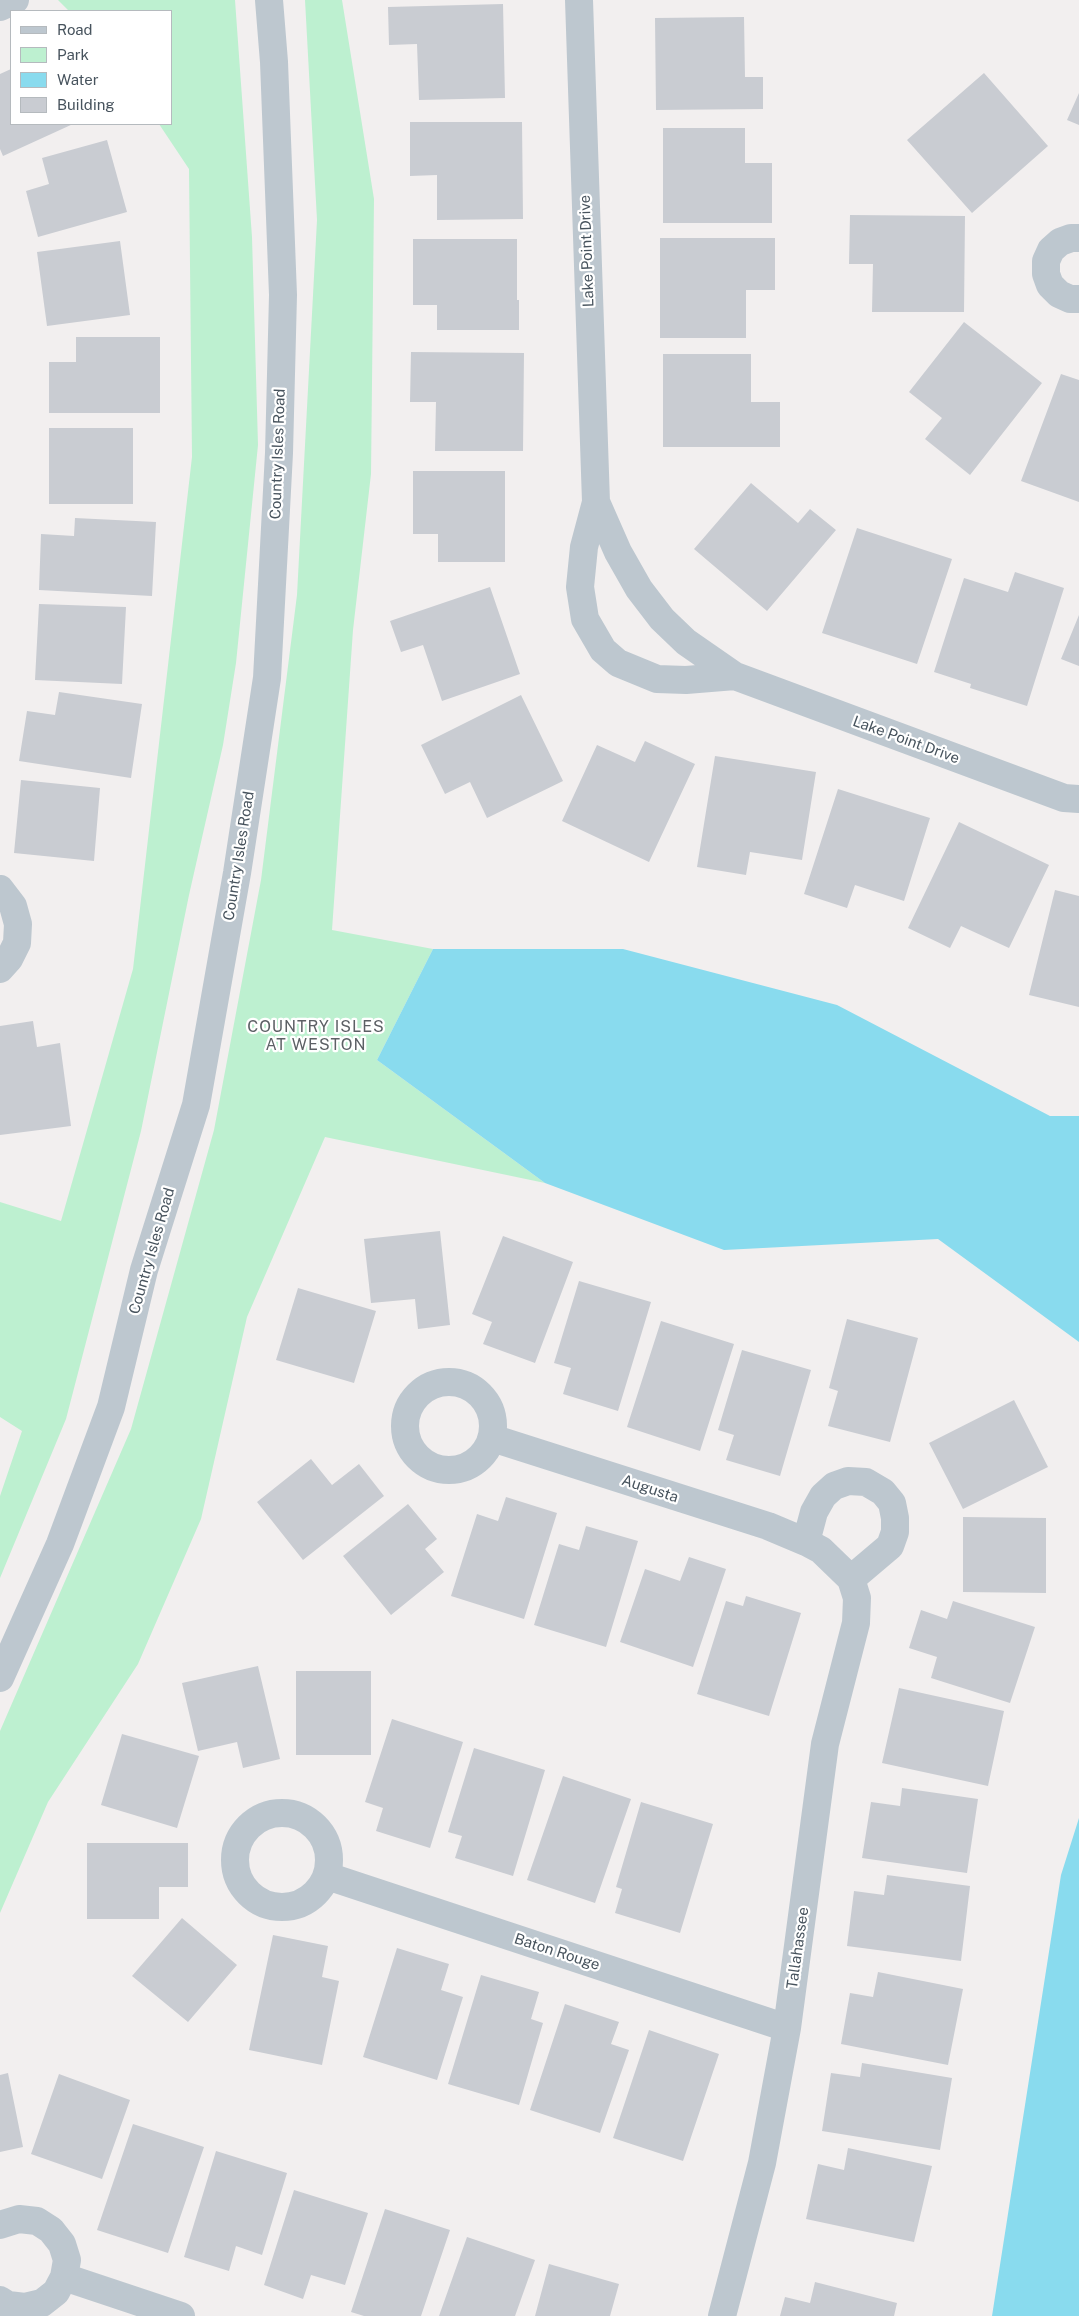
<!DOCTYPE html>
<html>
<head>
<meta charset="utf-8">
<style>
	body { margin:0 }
	#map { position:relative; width:1079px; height:2316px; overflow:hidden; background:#f2efef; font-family:"Public Sans",sans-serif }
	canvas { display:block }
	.legend { position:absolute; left:10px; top:10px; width:162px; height:115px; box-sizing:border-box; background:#fff; border:1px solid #b5babe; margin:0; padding:6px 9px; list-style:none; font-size:15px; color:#47535d }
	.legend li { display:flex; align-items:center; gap:10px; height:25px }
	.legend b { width:25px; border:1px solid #b5babe }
</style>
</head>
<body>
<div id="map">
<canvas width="1079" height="2316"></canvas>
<ul class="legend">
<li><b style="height:6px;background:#bdc7cf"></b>Road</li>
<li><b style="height:14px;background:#bdf0d0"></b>Park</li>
<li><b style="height:14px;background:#89dbee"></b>Water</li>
<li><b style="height:14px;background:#c9ccd2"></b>Building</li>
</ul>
</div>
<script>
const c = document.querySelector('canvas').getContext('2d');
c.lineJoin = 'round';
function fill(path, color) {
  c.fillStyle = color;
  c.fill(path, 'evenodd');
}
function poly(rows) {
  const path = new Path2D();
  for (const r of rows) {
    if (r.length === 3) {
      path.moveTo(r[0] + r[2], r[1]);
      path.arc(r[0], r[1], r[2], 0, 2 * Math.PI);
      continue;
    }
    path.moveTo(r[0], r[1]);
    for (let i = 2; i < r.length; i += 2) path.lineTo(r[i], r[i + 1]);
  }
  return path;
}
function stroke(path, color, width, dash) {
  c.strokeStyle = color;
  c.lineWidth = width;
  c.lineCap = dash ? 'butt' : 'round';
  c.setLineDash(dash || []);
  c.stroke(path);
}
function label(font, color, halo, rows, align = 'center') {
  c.font = font + ' "Public Sans",sans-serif';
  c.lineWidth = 4.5;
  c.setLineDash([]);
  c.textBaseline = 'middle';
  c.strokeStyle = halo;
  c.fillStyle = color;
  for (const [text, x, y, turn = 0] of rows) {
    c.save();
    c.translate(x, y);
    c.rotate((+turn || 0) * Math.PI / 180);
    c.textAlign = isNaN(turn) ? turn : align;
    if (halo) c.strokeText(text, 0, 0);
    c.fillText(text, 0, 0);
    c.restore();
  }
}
const green = poly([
	[58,0,235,0,252,237,258,445,236,663,223,745,189,895,141,1131,66,1419,0,1578,0,1496,22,1431,0,1417,0,1202,61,1221,133,969,192,457,189,169,159,124,171,124,171,11,69,11],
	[305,0,342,0,374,199,371,474,353,630,332,930,433,949,377,1060,545,1183,325,1137,247,1317,201,1519,138,1664,48,1802,0,1913,0,1731,131,1429,214,1130,261,880,297,595,317,220]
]);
const water = poly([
	[433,949,623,949,837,1005,1050,1116,1079,1116,1079,1342,938,1239,724,1250,545,1183,377,1060],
	[1079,1818,1079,2316,992,2316,1061,1875]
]);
const building = poly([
	[503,4,505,98,419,100,417,44,389,45,388,7],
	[744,17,745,77,763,77,763,109,656,110,655,18],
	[11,69,11,124,73,124,3,156,0,149,0,74],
	[984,73,1048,146,972,213,907,140],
	[1079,93,1079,125,1067,120],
	[410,122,522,122,523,219,437,220,437,175,410,176],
	[663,128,745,128,745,163,772,163,772,223,663,223],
	[107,140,127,212,38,237,26,191,49,184,42,158],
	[850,215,965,216,964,312,872,312,873,264,849,264],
	[660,238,775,238,775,290,746,290,746,338,660,338],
	[413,239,517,239,517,300,519,300,519,330,437,330,437,305,413,305],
	[120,241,130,315,47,326,37,252],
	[964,322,1042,383,970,475,925,439,942,418,909,392],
	[76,337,160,337,160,413,49,413,49,362,76,362],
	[411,352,524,353,523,451,435,451,436,402,410,402],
	[663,354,751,354,751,402,780,402,780,447,663,447],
	[1061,374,1079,380,1079,502,1021,481],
	[49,428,133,428,133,504,49,504],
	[413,471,505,471,505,562,438,562,438,534,413,534],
	[751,483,798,523,810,509,836,530,767,611,694,549],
	[75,518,156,522,152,596,39,590,41,534,74,536],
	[857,528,952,559,917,664,822,633],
	[1015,572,1064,588,1027,706,970,688,971,684,934,672,964,578,1008,592],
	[490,587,520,674,442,701,423,645,401,652,390,621],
	[39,604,126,607,122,684,35,680],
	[1079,615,1079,666,1061,659],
	[59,692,142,704,131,778,19,761,27,711,55,715],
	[521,695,563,781,487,818,470,782,445,794,421,745],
	[645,741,695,764,649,862,562,821,597,745,635,762],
	[715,756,816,772,802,860,750,852,746,875,697,867],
	[21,780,100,788,94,861,14,853],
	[838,789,930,818,904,901,855,885,847,908,804,894],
	[959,822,1049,865,1009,948,961,926,950,948,908,928],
	[1055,890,1079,896,1079,1007,1029,995],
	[33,1021,37,1047,60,1043,71,1126,0,1135,0,1026],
	[440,1231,450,1325,418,1329,415,1299,371,1303,364,1239],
	[503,1236,573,1262,535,1363,483,1344,492,1322,472,1314],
	[579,1281,651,1302,618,1411,563,1394,571,1368,554,1363],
	[298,1288,376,1311,354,1383,276,1360],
	[847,1319,918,1338,890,1442,828,1426,838,1391,829,1388],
	[661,1321,734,1344,700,1451,627,1427],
	[742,1350,811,1370,780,1476,726,1460,734,1435,718,1430],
	[1014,1400,1048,1467,963,1509,929,1443],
	[311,1459,332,1485,359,1464,384,1496,303,1560,257,1502],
	[506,1497,557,1513,524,1619,451,1596,477,1514,498,1521],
	[408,1504,437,1539,425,1549,444,1572,391,1615,343,1556],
	[963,1517,1046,1518,1046,1593,963,1592],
	[586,1526,638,1541,606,1647,534,1625,559,1544,579,1550],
	[689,1557,726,1569,693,1667,620,1642,645,1569,680,1581],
	[746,1596,801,1613,769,1716,697,1694,726,1601,743,1606],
	[953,1601,1035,1627,1010,1703,931,1678,937,1657,909,1648,921,1610,947,1619],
	[258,1666,280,1759,243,1768,237,1742,198,1751,182,1683],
	[296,1671,371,1671,371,1755,296,1755],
	[899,1688,1004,1711,988,1786,882,1763],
	[392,1719,463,1742,430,1848,376,1831,383,1808,365,1802],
	[122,1734,199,1756,177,1828,101,1805],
	[474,1748,545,1770,513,1876,455,1858,462,1836,448,1832],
	[563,1776,631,1799,595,1903,527,1880],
	[902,1788,978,1799,967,1873,862,1858,871,1802,900,1806],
	[641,1802,713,1824,680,1933,615,1913,622,1889,616,1887],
	[87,1843,188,1843,188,1887,159,1887,159,1919,87,1919],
	[887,1875,970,1886,961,1961,847,1946,854,1891,884,1895],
	[182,1918,237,1965,188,2022,132,1976],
	[273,1935,328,1946,322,1977,339,1981,322,2065,249,2050],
	[397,1948,449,1964,441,1990,463,1997,437,2080,363,2057],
	[878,1972,963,1989,948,2065,841,2044,850,1993,873,1997],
	[481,1975,539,1992,531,2019,543,2023,519,2105,448,2084],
	[565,2004,619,2022,611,2044,629,2050,600,2133,530,2110],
	[649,2030,719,2054,683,2161,613,2138],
	[862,2063,952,2078,940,2150,822,2131,831,2073,860,2077],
	[8,2073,23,2147,0,2152,0,2075],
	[59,2074,130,2100,102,2179,31,2154],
	[133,2124,204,2147,168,2253,97,2230],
	[848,2148,932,2166,914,2242,806,2219,818,2164,844,2170],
	[216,2151,287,2173,262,2255,236,2246,229,2271,184,2257],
	[294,2190,368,2213,345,2285,311,2275,303,2299,264,2285],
	[385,2209,450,2230,421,2316,364,2316,351,2312],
	[467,2237,535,2260,515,2316,439,2316],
	[549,2264,619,2284,610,2316,535,2316],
	[815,2282,897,2303,894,2316,780,2316,785,2297,810,2303]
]);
const minor = poly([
	[579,0,596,502,618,552,639,589,662,619,686,642,735,676,1064,798,1079,799],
	[0,7,15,0],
	[1079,238,1071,238,1060,242,1051,250,1046,261,1046,274,1050,285,1059,294,1070,299,1079,299],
	[596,502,584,547,580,587,585,619,603,650,618,663,657,679,686,680,735,676],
	[0,889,13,906,18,924,17,943,9,959,0,969],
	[449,1426,44],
	[492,1438,768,1526,806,1542,821,1550,851,1579,857,1598,856,1623,825,1744,787,2028,762,2163,722,2316],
	[806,1542,814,1512,823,1496,834,1486,848,1481,866,1482,883,1492,892,1503,895,1518,895,1532,890,1546,851,1579],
	[0,1678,60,1544,111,1407,144,1270,196,1105,237,873,267,678,279,453,283,295,274,62,269,0],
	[282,1860,47],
	[327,1876,787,2028],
	[0,2225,19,2219,37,2221,51,2230,62,2244,67,2260,64,2277,56,2292,42,2303,25,2307,8,2305,0,2300],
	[64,2277,181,2316]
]);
const streetNames = [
	["Lake Point Drive",587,251,-92],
	["Country Isles Road",278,454,-88],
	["Lake Point Drive",906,740,20],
	["Country Isles Road",239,856,-81],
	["Country Isles Road",152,1251,-74],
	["Augusta",650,1489,18],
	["Tallahassee",798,1948,-82],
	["Baton Rouge",557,1952,18]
];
const neighbourhoodNames = [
	["COUNTRY ISLES",316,1027],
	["AT WESTON",316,1045]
];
fill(green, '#bdf0d0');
fill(water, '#89dbee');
fill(building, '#c9ccd2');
stroke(minor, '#bdc7cf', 28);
label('15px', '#47535d', '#fff', streetNames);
c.letterSpacing = '1px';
label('16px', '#5c6065', '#fff', neighbourhoodNames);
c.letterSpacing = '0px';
</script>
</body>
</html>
